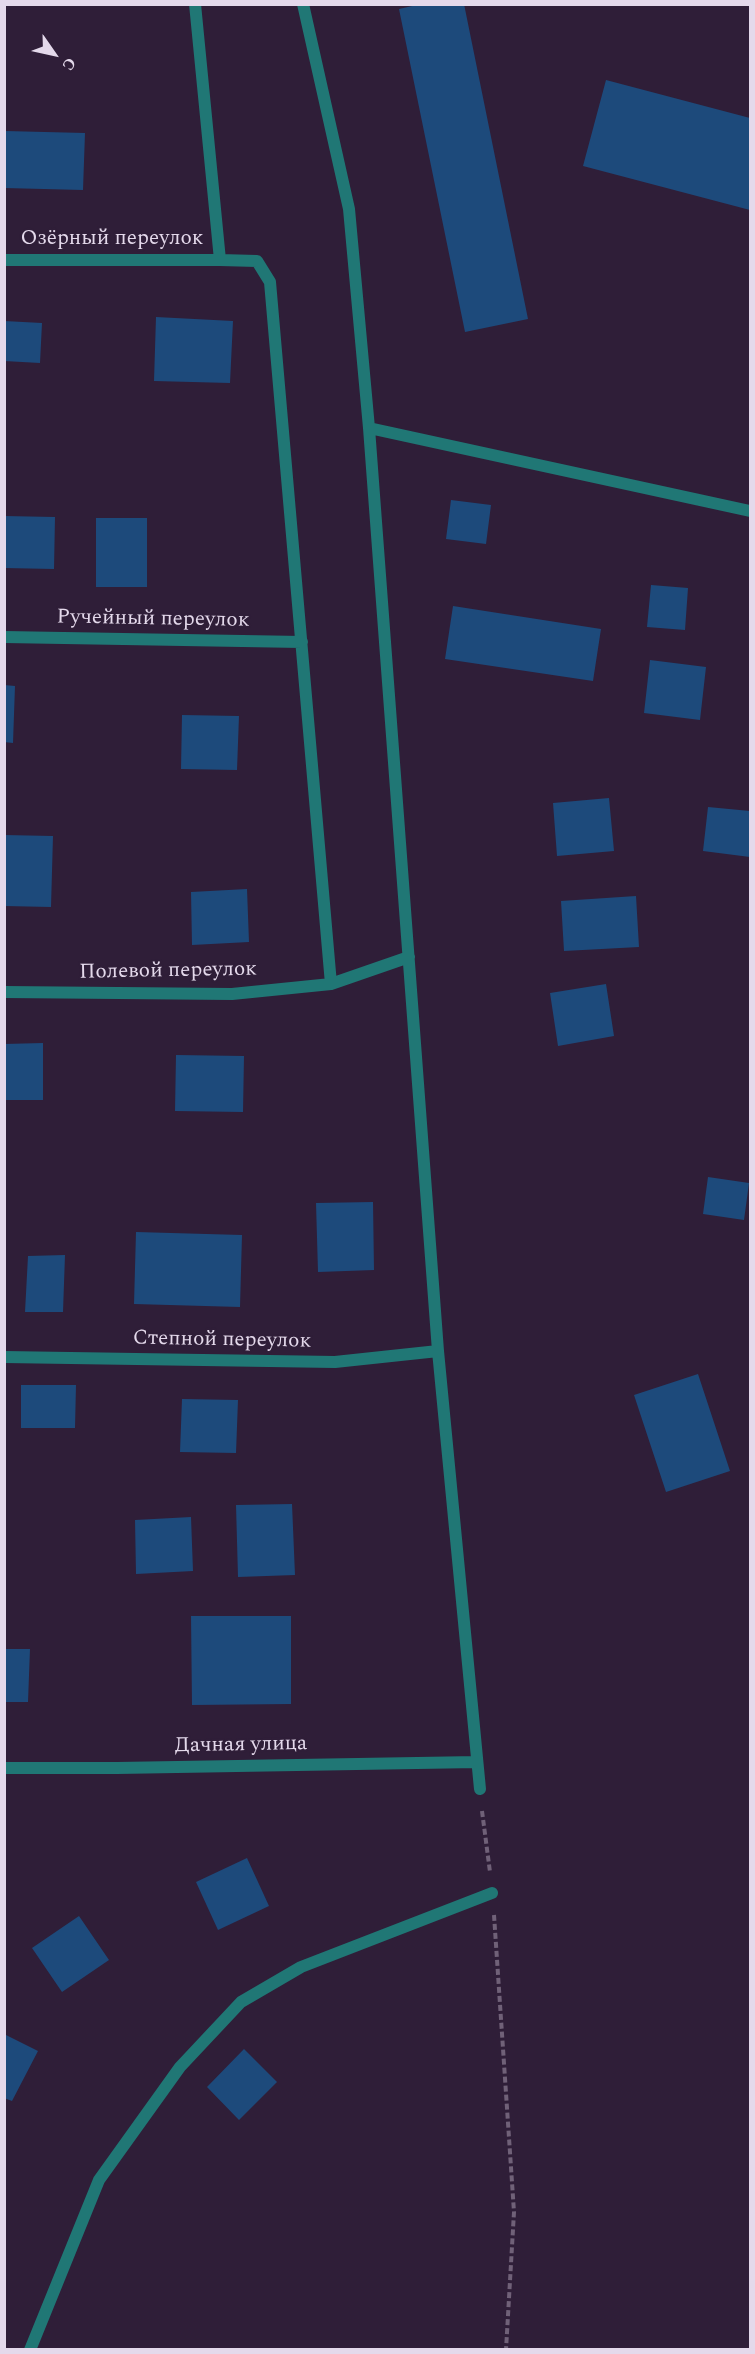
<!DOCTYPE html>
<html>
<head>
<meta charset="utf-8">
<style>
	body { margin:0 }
	#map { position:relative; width:755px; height:2354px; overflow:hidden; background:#2f1e38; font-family:Spectral,serif }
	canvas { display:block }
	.frame { position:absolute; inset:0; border:6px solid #e4d9eb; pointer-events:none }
	.north { position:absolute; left:24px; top:24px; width:60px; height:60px; -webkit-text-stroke:4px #2f1e38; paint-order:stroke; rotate:124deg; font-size:16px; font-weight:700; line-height:24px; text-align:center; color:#e4d9eb }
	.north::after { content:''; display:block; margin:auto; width:21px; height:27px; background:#e4d9eb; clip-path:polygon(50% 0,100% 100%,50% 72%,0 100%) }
</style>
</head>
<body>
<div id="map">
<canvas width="755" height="2354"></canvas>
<div class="frame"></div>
<div class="north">С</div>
</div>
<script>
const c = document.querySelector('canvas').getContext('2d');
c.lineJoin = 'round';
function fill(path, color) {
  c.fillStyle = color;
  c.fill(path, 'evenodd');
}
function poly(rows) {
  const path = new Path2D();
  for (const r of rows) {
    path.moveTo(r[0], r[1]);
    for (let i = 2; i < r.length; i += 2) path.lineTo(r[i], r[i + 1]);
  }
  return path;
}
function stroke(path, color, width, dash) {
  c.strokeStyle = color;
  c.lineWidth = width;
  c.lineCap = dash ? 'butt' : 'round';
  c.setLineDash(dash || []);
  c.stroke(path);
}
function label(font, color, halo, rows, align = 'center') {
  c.font = font + ' Spectral,serif';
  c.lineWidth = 4.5;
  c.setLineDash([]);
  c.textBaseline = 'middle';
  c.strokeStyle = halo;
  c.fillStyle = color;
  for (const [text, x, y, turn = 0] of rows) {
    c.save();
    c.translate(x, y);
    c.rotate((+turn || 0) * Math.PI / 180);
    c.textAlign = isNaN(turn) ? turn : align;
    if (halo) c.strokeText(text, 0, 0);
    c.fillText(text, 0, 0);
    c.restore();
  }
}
const building = poly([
	[421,4,464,4,528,319,465,332,399,9],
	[606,80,750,118,750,210,583,166],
	[5,131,85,133,83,190,4,188],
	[156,317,233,321,230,383,154,381],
	[4,321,42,323,40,363,4,361],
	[451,500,491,505,486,544,446,539],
	[4,516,55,517,54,569,4,568],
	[96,518,147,518,147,587,96,587],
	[651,585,688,588,685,630,647,627],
	[453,606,601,629,593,681,445,659],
	[650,660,706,667,700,720,644,713],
	[4,685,15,686,13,743,4,742],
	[182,715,239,716,237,770,181,769],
	[609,798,614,851,557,856,553,803],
	[708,807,750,811,750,857,703,851],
	[4,835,53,836,51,907,4,906],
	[247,889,249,942,192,945,191,892],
	[636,896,639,947,564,951,561,901],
	[606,984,614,1036,558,1046,550,993],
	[43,1043,43,1100,4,1100,4,1044],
	[176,1055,244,1056,243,1112,175,1111],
	[708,1177,749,1183,744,1220,703,1214],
	[373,1202,374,1270,318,1272,316,1203],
	[136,1232,242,1235,240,1307,134,1304],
	[65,1255,63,1312,25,1312,28,1256],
	[698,1374,730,1471,666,1492,634,1395],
	[21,1385,76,1385,75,1428,21,1428],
	[182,1399,238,1400,236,1453,180,1452],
	[292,1504,295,1575,238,1577,236,1505],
	[191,1517,193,1571,136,1574,135,1520],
	[191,1616,291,1616,291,1704,192,1705],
	[4,1649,30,1649,28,1702,4,1702],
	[247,1858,269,1906,218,1930,196,1882],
	[79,1916,109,1960,62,1992,32,1948],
	[4,2034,38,2051,12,2101,4,2098],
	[244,2049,277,2082,239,2120,207,2087]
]);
const path = poly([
	[482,1811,490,1872],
	[494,1915,514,2212,506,2350]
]);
const street = poly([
	[195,4,220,260,257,261,270,282,331,984],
	[303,4,349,209,369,428,438,1351,480,1789],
	[4,260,220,260],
	[369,428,750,511],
	[4,637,302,642],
	[4,992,232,994,331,984,409,957],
	[4,1357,335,1362,438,1351],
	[4,1768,117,1768,477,1762],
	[30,2350,99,2180,180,2067,241,2002,301,1967,492,1893]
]);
const streetNames = [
	["Озёрный переулок",112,240],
	["Ручейный переулок",153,620,1],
	["Полевой переулок",168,972,-1],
	["Степной переулок",222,1341,1],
	["Дачная улица",241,1746,-1]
];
fill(building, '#1d4a7b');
stroke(path, '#706178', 4, [6, 3]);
stroke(street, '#207775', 12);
label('21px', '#e4d9eb', '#2f1e38', streetNames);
</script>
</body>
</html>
